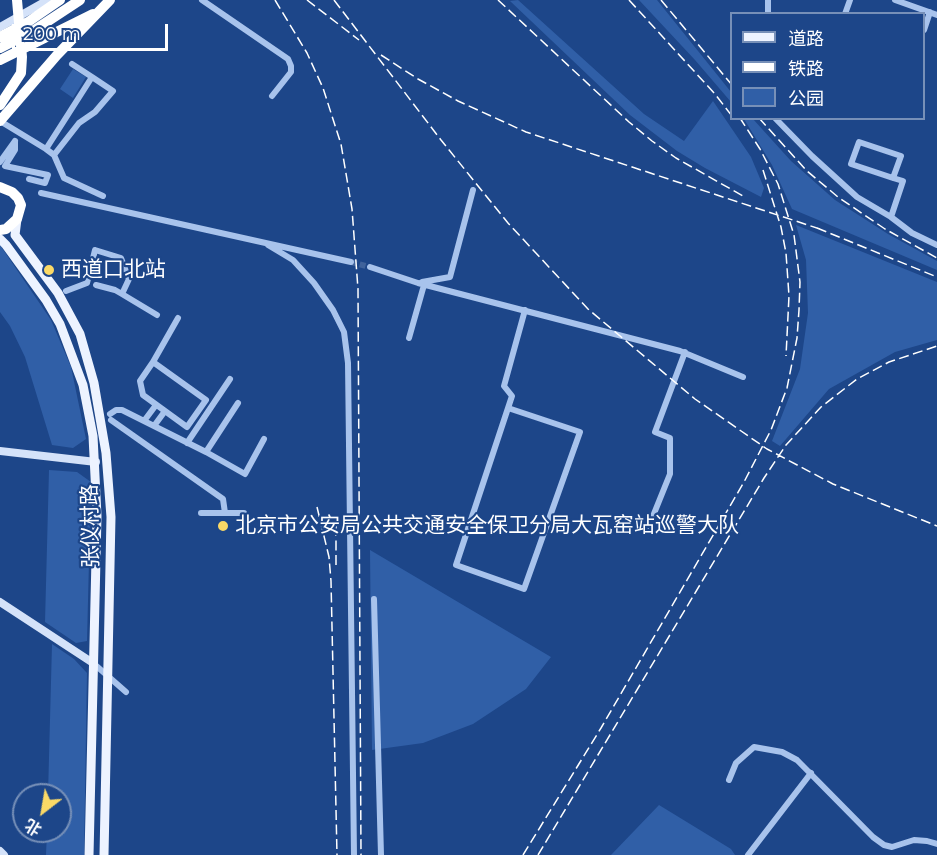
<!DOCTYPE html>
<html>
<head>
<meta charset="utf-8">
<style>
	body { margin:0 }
	#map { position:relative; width:937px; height:855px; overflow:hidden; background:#1d4689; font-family:Montserrat,"Noto Sans SC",sans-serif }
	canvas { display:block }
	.legend { position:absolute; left:730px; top:12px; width:195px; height:108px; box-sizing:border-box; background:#1d4689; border:2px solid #7790b8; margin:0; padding:8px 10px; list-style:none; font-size:18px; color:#fff }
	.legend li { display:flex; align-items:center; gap:12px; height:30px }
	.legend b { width:30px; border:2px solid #7790b8 }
	.north { position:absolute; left:12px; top:783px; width:60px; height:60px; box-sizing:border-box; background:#1d4689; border:2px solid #7790b8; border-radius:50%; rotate:211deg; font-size:16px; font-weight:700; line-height:24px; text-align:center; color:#fff }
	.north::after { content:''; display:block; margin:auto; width:21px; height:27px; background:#fbd966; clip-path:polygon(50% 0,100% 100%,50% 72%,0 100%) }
	.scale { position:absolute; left:12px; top:24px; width:156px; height:27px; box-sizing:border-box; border:3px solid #fff; border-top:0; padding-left:8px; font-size:18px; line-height:21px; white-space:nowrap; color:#fff; -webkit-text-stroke:4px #1d4689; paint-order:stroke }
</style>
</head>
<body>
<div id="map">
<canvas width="937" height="855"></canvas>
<ul class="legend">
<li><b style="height:8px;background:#edf3ff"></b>道路</li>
<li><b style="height:8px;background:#fff"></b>铁路</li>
<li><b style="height:16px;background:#305fa7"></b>公园</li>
</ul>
<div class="north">北</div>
<div class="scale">200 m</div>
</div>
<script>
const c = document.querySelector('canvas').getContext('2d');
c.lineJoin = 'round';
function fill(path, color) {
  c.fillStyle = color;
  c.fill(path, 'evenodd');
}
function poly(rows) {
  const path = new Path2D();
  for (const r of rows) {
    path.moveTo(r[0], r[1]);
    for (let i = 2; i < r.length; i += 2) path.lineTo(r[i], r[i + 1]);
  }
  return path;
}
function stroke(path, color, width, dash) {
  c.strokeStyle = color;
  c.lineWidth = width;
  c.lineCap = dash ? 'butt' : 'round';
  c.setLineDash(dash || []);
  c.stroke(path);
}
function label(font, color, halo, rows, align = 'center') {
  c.font = font + ' Montserrat,"Noto Sans SC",sans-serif';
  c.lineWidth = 4.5;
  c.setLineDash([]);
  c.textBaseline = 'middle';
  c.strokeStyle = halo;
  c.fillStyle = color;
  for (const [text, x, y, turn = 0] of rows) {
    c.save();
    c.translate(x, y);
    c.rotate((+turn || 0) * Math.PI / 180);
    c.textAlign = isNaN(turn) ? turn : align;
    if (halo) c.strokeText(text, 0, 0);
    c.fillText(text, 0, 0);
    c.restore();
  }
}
const green = poly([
	[518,0,644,114,684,141,713,101,751,157,764,188,761,197,705,168,677,151,630,115,510,1],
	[639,0,657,0,731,92,731,102,695,60],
	[73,69,86,77,73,98,60,89],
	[744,119,753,119,791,161,835,200,888,234,937,261,937,270,792,209,772,165],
	[796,225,937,282,937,340,895,352,829,389,780,446,772,441,800,369,808,313,806,260],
	[0,245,51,320,71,367,86,439,73,448,52,445,25,357,10,326,0,312],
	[49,470,77,472,91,482,87,641,76,643,45,622],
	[370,550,551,657,526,689,473,724,423,743,372,750],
	[52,644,74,659,87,673,84,855,46,855,47,831,60,831,60,795,48,795],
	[659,805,731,849,735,855,611,855]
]);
const streetTunnel = poly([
	[351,262,370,267]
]);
const street = poly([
	[202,0,288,59,291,66,291,72,272,96],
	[768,0,768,14],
	[895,0,937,15],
	[845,14,850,0],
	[924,30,930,12],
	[775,118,812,156,857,197,891,217],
	[0,121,46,149,92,77,72,64],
	[15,141,15,150,5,166,48,175,45,183,29,179],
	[46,149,54,155,79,123,95,112,113,91,92,77],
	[54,155,64,178,103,196],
	[0,162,15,141],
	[893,178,901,156,859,142,851,164,893,178,903,181,891,217,912,233,937,245],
	[41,193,351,262],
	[268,245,293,260,314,283,333,310,344,332,348,363,354,855],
	[370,267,418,283,680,351,743,377],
	[422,282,450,277,473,190],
	[66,291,87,283,95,250,121,258,129,279,122,294,115,290,96,285],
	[122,294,157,315],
	[409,338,424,285],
	[153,362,206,400,187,427,143,395,140,381,153,362],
	[153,362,178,318],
	[508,408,580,432,524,589,456,565,512,396,504,386,525,310],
	[110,414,116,410,122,410,206,452,238,403],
	[111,420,223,499,225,513],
	[144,421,156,405],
	[154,426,165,411],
	[187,443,230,379],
	[206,452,245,474,264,439],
	[201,513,244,513],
	[649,526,670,474,670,438,655,432,685,352],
	[374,599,381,855],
	[93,663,126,692],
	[729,780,736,763,754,747,782,752,797,760,873,837,884,845,892,847,914,840,927,841,937,844],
	[748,855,811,773]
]);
const secondary = poly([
	[0,27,48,0],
	[0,451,96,462],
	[0,602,93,663],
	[0,851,4,855]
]);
const primary = poly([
	[17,219,15,235,58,293,80,334,94,383,106,453,111,517,104,855],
	[0,239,6,245,46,300,60,324,83,385,93,436,97,516,89,855]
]);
const highway = poly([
	[0,37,28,22,60,0],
	[0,48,33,31,80,0],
	[0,60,93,14],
	[0,105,21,73,22,57,17,0],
	[0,121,57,55,110,0],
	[0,187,12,192,18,198,21,205,17,219,6,229,0,230]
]);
const rail = poly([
	[275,0,307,53,323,88,341,144,352,209,358,289,361,855],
	[307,0,359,40],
	[334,0,441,140,508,223,588,309,695,399,767,449,833,484,937,526],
	[498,0,629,122,652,141,676,158,743,196],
	[629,0,715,94,732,116],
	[661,0,732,85],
	[381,55,418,79,458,101,526,132,823,230],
	[759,118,807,171,838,197,885,229,937,258],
	[763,170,781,227,786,253,789,296,786,356],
	[817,228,937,277],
	[317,507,329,557,331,581,337,855],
	[336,526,336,565],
	[523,855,601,728,744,482,771,430,787,388,797,338,799,310,800,282,794,235,778,184,760,149,740,118],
	[538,855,764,478,786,445,821,407,857,379,889,362,937,346]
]);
const markers = [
	[49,270,6,"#fbd966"],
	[223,526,6,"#fbd966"]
];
const poiNames = [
	["西道口北站",61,270],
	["北京市公安局公共交通安全保卫分局大瓦窑站巡警大队",235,526]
];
const streetNames = [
	["张仪村路",91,526,-91]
];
fill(green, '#305fa7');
stroke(streetTunnel, '#3f629b', 6, [6, 3]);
stroke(street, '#a8c3ec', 6);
stroke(secondary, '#d4e2f9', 8);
stroke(primary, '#edf3ff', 9);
stroke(highway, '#fff', 10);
stroke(rail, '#fff', 1.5, [10, 4.5]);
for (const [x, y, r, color] of markers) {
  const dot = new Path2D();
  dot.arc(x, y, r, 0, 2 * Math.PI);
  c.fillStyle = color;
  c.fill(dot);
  stroke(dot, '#1d4689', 2);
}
label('21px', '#fff', '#1d4689', poiNames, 'left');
label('21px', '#fff', '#1d4689', streetNames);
</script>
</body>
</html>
